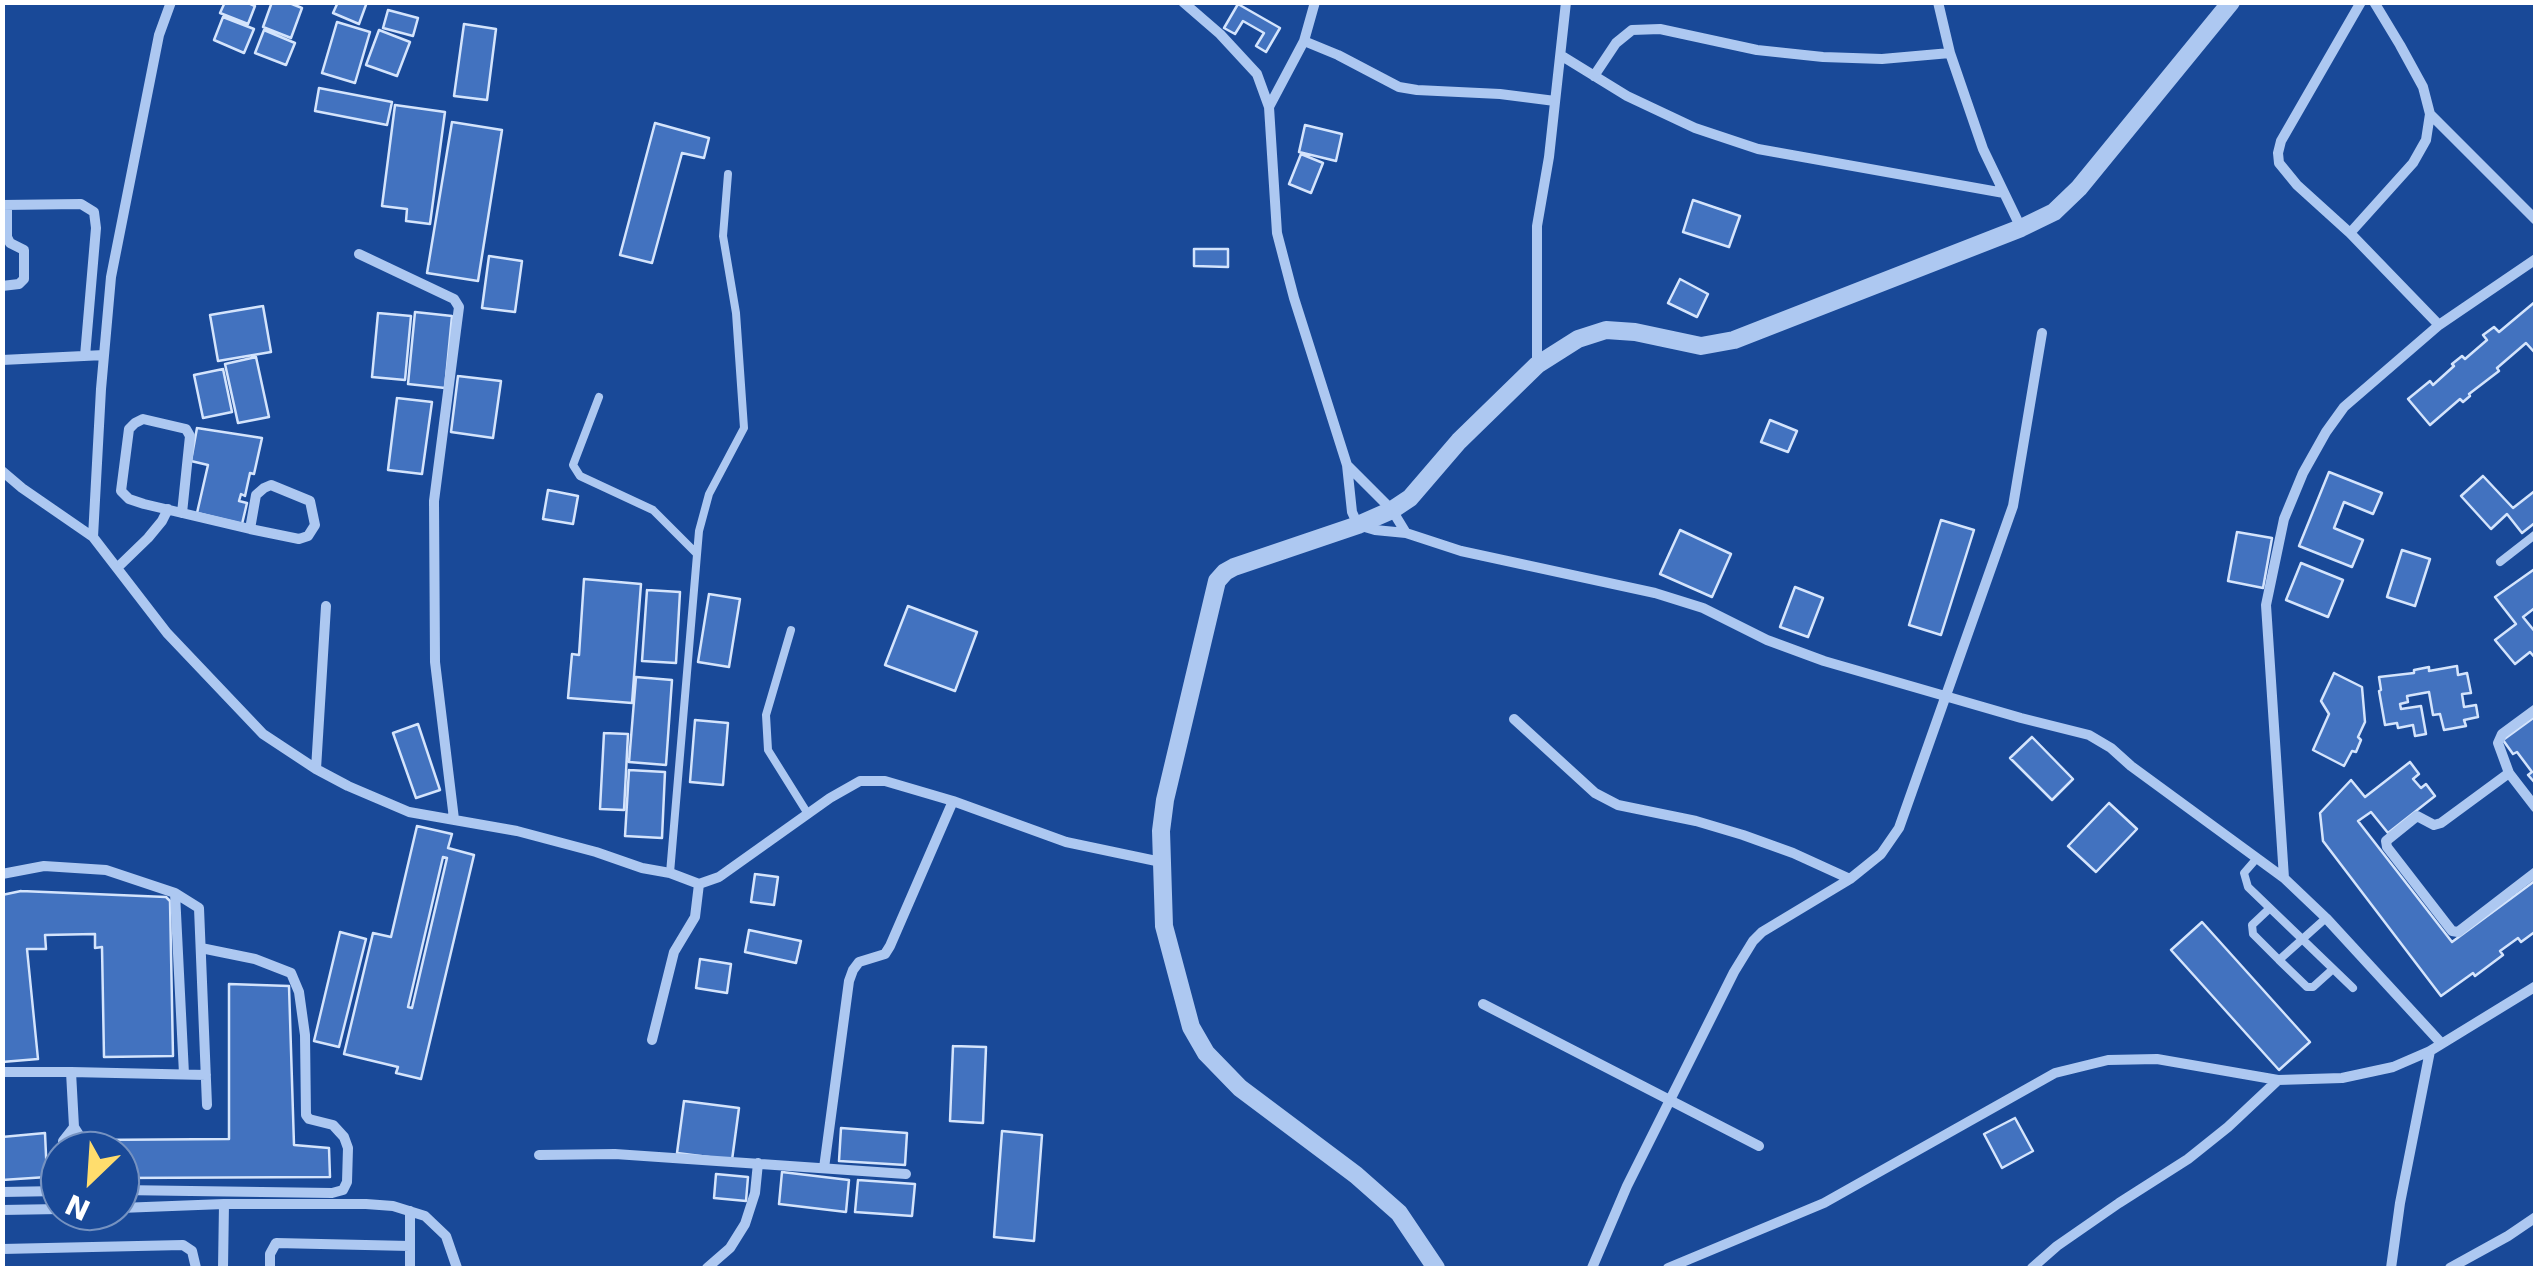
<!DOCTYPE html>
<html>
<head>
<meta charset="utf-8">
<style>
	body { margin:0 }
	#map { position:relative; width:2538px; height:1271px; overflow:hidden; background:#194998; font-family:"DejaVu Sans",sans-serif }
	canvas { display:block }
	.frame { position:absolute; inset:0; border:5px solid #fff; pointer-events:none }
	.north { position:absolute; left:40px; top:1131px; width:100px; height:100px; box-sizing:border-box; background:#194998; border:2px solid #7592c1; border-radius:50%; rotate:205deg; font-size:28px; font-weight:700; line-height:40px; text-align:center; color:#fff }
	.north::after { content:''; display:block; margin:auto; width:35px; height:45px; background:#ffdd6d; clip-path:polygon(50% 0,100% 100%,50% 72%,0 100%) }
</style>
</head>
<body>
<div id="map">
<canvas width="2538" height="1271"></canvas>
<div class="frame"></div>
<div class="north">N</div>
</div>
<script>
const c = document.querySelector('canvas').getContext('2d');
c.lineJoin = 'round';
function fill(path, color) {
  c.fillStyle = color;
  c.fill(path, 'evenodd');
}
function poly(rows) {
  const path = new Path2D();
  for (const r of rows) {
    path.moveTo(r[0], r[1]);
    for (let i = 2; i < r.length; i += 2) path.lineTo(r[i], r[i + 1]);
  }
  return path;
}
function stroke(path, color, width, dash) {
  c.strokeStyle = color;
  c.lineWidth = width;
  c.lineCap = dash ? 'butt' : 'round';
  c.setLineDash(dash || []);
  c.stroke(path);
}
const building = poly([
	[225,2,246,2,255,6,248,24,220,13,225,2],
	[272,2,287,2,302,8,291,38,263,27,272,2],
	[338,2,367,2,359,24,333,13,338,2],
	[1238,4,1280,28,1266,52,1256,46,1264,33,1243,21,1235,34,1224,28,1238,4],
	[388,10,418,18,413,36,383,28,388,10],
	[223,17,254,29,244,53,214,40,223,17],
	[337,22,370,32,355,83,322,73,337,22],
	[464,24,496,29,487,100,454,96,464,24],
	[264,30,295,43,286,65,255,53,264,30],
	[379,30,410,42,397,76,366,65,379,30],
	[319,88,392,102,387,125,315,111,319,88],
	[395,105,445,112,430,224,406,221,407,209,382,206,395,105],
	[452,122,502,130,478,281,427,273,452,122],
	[655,123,709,138,704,158,682,153,652,263,620,255,655,123],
	[1305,125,1342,134,1336,161,1299,152,1305,125],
	[1301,154,1323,163,1311,193,1289,184,1301,154],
	[1693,200,1740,216,1729,247,1683,232,1693,200],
	[1194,249,1228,249,1228,267,1194,266,1194,249],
	[489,256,522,261,515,312,482,308,489,256],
	[1680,279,1708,294,1697,317,1668,303,1680,279],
	[2536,301,2536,354,2526,343,2497,368,2499,371,2469,394,2470,396,2463,402,2460,399,2430,425,2408,399,2430,381,2433,385,2454,366,2452,364,2462,356,2465,359,2487,340,2483,335,2494,327,2499,332,2536,301],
	[263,306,271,352,218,361,210,315,263,306],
	[415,312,452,316,445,388,408,384,415,312],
	[378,313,411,316,405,380,372,377,378,313],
	[256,357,269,417,238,423,225,364,256,357],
	[223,369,232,412,203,418,194,375,223,369],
	[458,376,501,381,493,438,451,432,458,376],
	[397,398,432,402,422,474,388,470,397,398],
	[1770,420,1797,431,1788,452,1761,442,1770,420],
	[197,428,262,438,254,474,250,473,245,496,241,494,239,501,247,503,242,524,197,513,208,465,191,461,197,428],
	[2329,472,2382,493,2373,514,2344,502,2334,528,2363,540,2352,567,2299,546,2329,472],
	[2483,476,2513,508,2536,490,2536,522,2522,533,2507,514,2491,529,2461,496,2483,476],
	[548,490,578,496,573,524,543,519,548,490],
	[1941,520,1974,530,1941,635,1909,625,1941,520],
	[1680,530,1731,554,1712,597,1660,574,1680,530],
	[2237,532,2272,538,2263,588,2228,581,2237,532],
	[2402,550,2430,559,2415,606,2387,597,2402,550],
	[2301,563,2343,580,2328,617,2286,600,2301,563],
	[2536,568,2536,607,2523,617,2536,633,2536,659,2530,652,2515,664,2495,640,2516,624,2495,597,2536,568],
	[584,579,641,584,632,703,568,698,572,654,579,655,584,579],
	[1795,587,1823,598,1808,637,1780,627,1795,587],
	[647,590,680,592,676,663,642,661,647,590],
	[709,594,740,599,729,667,698,662,709,594],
	[908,606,977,632,955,691,885,665,908,606],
	[2457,666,2458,675,2467,673,2471,693,2462,694,2464,707,2476,705,2478,717,2464,720,2466,726,2444,730,2440,714,2433,715,2429,692,2407,696,2408,702,2400,704,2401,709,2421,706,2426,734,2415,736,2413,725,2398,728,2397,723,2385,725,2379,691,2381,690,2379,677,2414,673,2414,670,2429,667,2429,671,2457,666],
	[2334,673,2362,687,2365,722,2358,737,2361,740,2356,752,2352,751,2344,766,2313,750,2329,714,2321,701,2334,673],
	[636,677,672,680,666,765,629,762,636,677],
	[2536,716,2536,784,2528,775,2532,772,2517,752,2513,754,2503,740,2536,716],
	[695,720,728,723,723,785,690,782,695,720],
	[418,724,440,790,416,798,393,733,418,724],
	[604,733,628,734,624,810,600,809,604,733],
	[2032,737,2073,779,2052,800,2010,758,2032,737],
	[2410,762,2419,774,2413,779,2421,788,2426,784,2435,796,2388,833,2371,812,2358,821,2452,942,2536,880,2536,931,2521,942,2518,938,2500,951,2503,955,2475,976,2473,973,2441,996,2323,841,2320,813,2351,780,2365,797,2410,762],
	[629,770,665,772,662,838,625,836,629,770],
	[2109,803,2137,829,2096,872,2068,846,2109,803],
	[417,826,452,834,448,848,474,855,421,1079,396,1073,398,1067,344,1054,373,933,391,937,417,826],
	[443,857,447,858,412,1008,408,1007,443,857],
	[755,874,778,877,774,905,751,902,755,874],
	[21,891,166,897,170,901,173,1056,104,1057,102,947,95,948,95,934,45,935,46,949,27,949,38,1059,2,1062,2,895,21,891],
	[2202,922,2310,1042,2279,1070,2171,950,2202,922],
	[749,930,801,941,796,963,745,952,749,930],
	[340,932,366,939,339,1047,314,1041,340,932],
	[700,959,731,964,727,993,696,988,700,959],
	[229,984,289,986,294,1145,329,1148,330,1177,120,1178,120,1151,91,1151,90,1140,229,1139,229,984],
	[953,1046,986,1047,983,1123,950,1121,953,1046],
	[684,1101,739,1108,732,1160,677,1153,684,1101],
	[2015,1118,2033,1151,2002,1168,1984,1134,2015,1118],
	[841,1128,907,1133,905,1165,839,1161,841,1128],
	[1002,1131,1042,1135,1034,1241,994,1237,1002,1131],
	[45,1133,47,1177,2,1180,2,1137,45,1133],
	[782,1172,849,1180,846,1212,779,1204,782,1172],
	[716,1174,748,1177,746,1201,714,1198,716,1174],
	[858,1180,915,1184,912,1216,855,1212,858,1180]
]);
const service = poly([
	[599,397,573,465,580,476,653,510,696,553],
	[2500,562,2536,534],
	[791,630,766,715,768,750,808,814],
	[2257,858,2244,873,2248,887,2353,988],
	[670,873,699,531,709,494,744,428,736,313,723,236,728,174],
	[2270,908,2252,925,2253,934,2279,960],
	[2326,918,2279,960,2307,987,2313,987,2333,969]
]);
const minor = poly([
	[171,2,159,35,111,277,101,389,93,537,167,633,263,734,316,769,348,786,409,812,517,831,596,852,642,868,670,873,699,884,719,877,830,798,860,781,885,781,953,801,1066,842,1161,862],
	[1183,2,1220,34,1257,74,1269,107,1277,233,1294,298,1347,465,1352,512,1358,525,1375,530,1406,533,1461,551,1655,593,1703,608,1767,640,1824,661,2021,718,2089,735,2111,748,2131,766,2284,878,2326,918,2441,1043],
	[1938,2,1950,53,1983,149,2021,228],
	[2361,2,2281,141,2278,153,2279,163,2297,185,2350,233,2439,325],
	[1304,41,1338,55,1399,87,1417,90,1500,94,1555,101],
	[1562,56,1627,96,1695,128,1758,149,2004,193],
	[1594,76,1616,43,1632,30,1660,29,1757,50,1823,57,1882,59,1950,53],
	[1269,107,1304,41,1315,2],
	[2430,114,2536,220],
	[2,205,81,204,94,212,96,228,85,356],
	[2350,233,2413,163,2426,140,2430,114,2423,87,2400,45,2374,2],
	[359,254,454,299,459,307,434,501,435,662,454,819],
	[2,286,19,284,24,279,24,250,10,243,7,237,7,205],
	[2,360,104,355],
	[1537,364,1537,226,1549,157,1566,2],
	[1348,466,1392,510,1406,533],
	[2,471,22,488,93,537],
	[182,513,190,436,186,429,143,419,135,423,129,429,121,491,129,499,144,504,250,529,299,539,308,536,315,525,310,501,271,485,264,488,256,495,250,529],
	[117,568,148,538,162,521,168,509],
	[2536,709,2502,734,2498,743,2509,773,2536,808],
	[1514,719,1595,793,1618,805,1696,821,1743,835,1793,853,1850,879],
	[316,769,326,606],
	[2509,773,2441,823,2434,825,2417,816,2386,841,2387,847,2452,931,2458,932,2536,872],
	[2,874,44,866,106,870,175,893,184,1074],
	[2284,878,2266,605,2284,519,2303,473,2326,432,2344,407,2439,325,2536,259],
	[175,893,199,908,207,1105],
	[1483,1004,1759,1146],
	[652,1040,674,952,695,917,699,884],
	[2,1072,71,1072,74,1127],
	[71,1072,206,1075],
	[63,1151,63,1141,74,1127,84,1143,85,1151],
	[539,1155,615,1154,906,1174],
	[824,1168,849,981,853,970,859,962,885,954,890,946,953,801],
	[120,1190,332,1193,343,1190,347,1182,348,1148,344,1137,333,1125,309,1119,306,1115,305,1035,299,992,291,973,255,959,201,948],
	[2,1192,60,1191],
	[120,1208,224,1204,366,1204,393,1206,425,1216,446,1236,457,1268],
	[2,1210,60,1209],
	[410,1211,410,1268],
	[2,1249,183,1245,192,1251,196,1268],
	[223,1268,224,1204],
	[270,1268,270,1254,276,1243,410,1246],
	[707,1268,730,1248,745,1224,755,1193,758,1163],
	[1592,1268,1627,1186,1734,972,1753,941,1762,932,1850,879,1881,854,1899,828,2013,506,2042,333],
	[1668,1268,1824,1203,2055,1073,2108,1060,2157,1059,2278,1080,2342,1078,2393,1067,2430,1051,2536,986],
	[2032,1268,2057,1246,2119,1203,2188,1159,2228,1127,2278,1080],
	[2391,1268,2400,1203,2430,1051],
	[2450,1268,2508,1236,2536,1217]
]);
const tertiary = poly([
	[1436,1268,1399,1213,1356,1175,1240,1088,1206,1053,1191,1027,1164,926,1161,831,1165,800,1217,581,1225,572,1234,567,1358,525,1392,510,1410,498,1459,441,1537,365,1578,339,1606,330,1635,332,1701,346,1734,340,2021,228,2054,212,2079,188,2231,2]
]);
fill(building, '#4272bf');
stroke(building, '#d4e4fc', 2.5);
stroke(service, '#adc8f1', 8);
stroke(minor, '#adc8f1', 10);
stroke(tertiary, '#adc8f1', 18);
</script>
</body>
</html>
